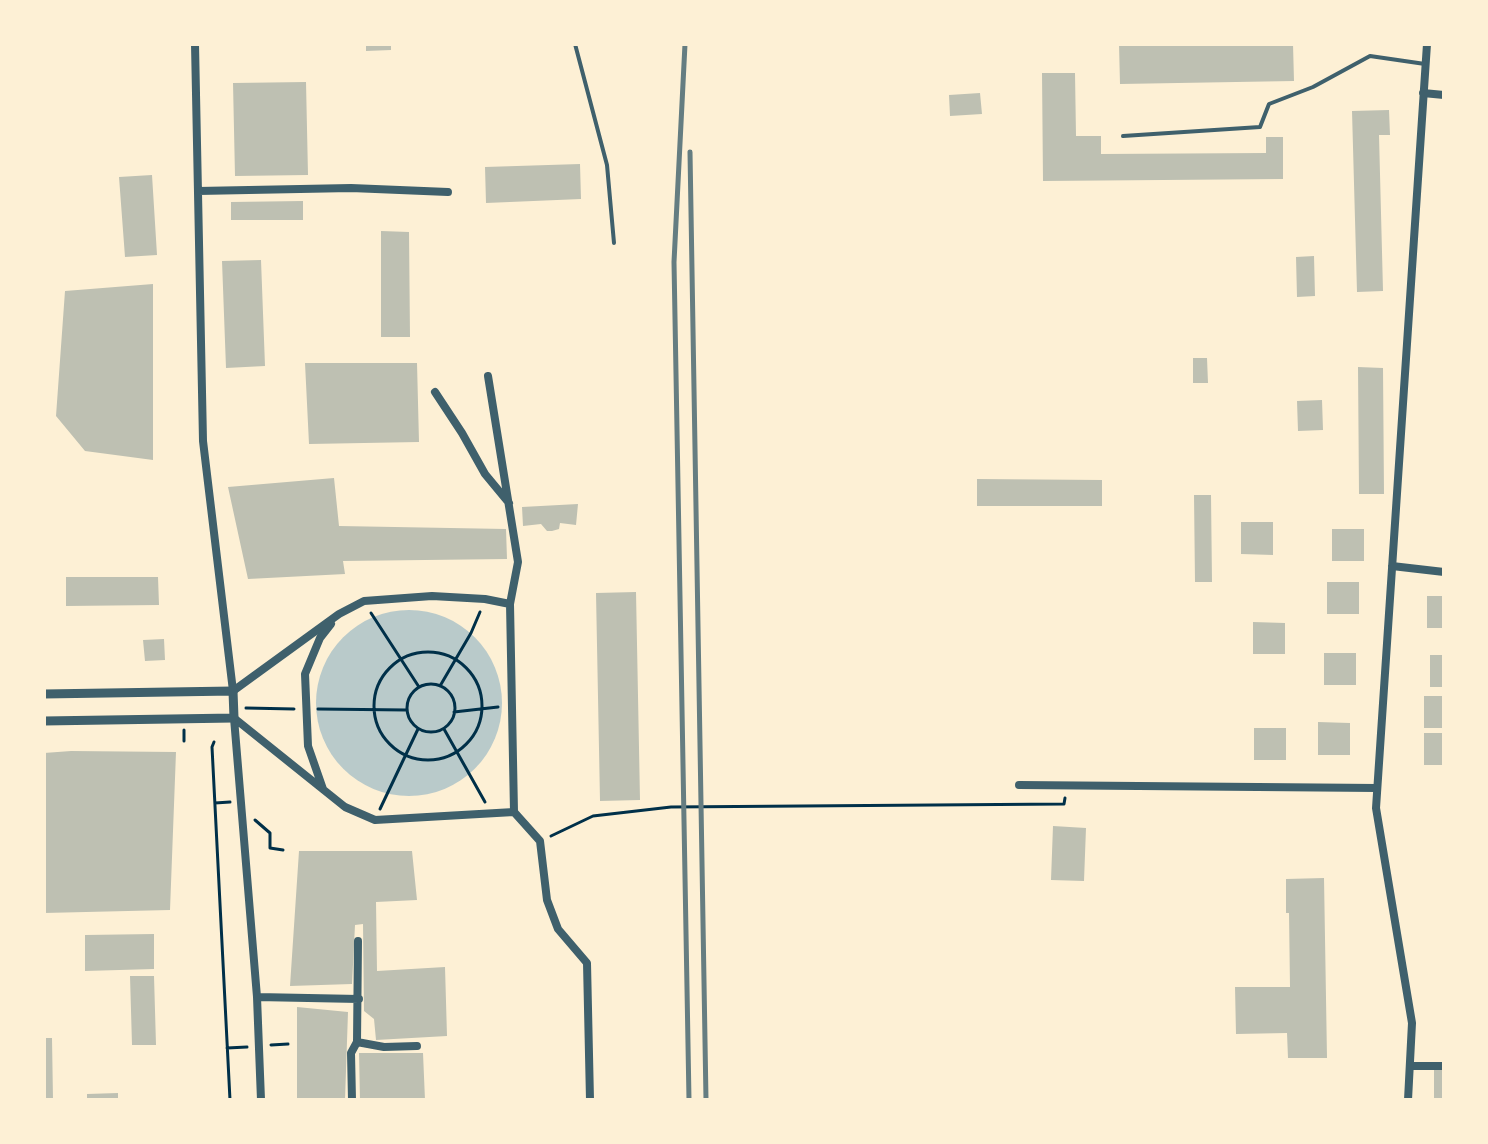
<!DOCTYPE html>
<html>
<head>
<meta charset="utf-8">
<style>
	body { margin:0 }
	#map { position:relative; width:1488px; height:1144px; overflow:hidden; background:#fdf0d5; font-family:"PT Serif",serif }
	canvas { display:block }
	.frame { position:absolute; inset:0; border:46px solid #fdf0d5; pointer-events:none }
</style>
</head>
<body>
<div id="map">
<canvas width="1488" height="1144"></canvas>
<div class="frame"></div>
</div>
<script>
const c = document.querySelector('canvas').getContext('2d');
c.lineJoin = 'round';
function fill(path, color) {
  c.fillStyle = color;
  c.fill(path, 'evenodd');
}
function poly(rows) {
  const path = new Path2D();
  for (const r of rows) {
    if (r.length === 3) {
      path.moveTo(r[0] + r[2], r[1]);
      path.arc(r[0], r[1], r[2], 0, 2 * Math.PI);
      continue;
    }
    path.moveTo(r[0], r[1]);
    for (let i = 2; i < r.length; i += 2) path.lineTo(r[i], r[i + 1]);
  }
  return path;
}
function stroke(path, color, width, dash) {
  c.strokeStyle = color;
  c.lineWidth = width;
  c.lineCap = dash ? 'butt' : 'round';
  c.setLineDash(dash || []);
  c.stroke(path);
}
const green = poly([
	[409,703,93]
]);
const building = poly([
	[366,44,391,44,391,50,366,51],
	[1119,44,1293,44,1294,81,1120,84],
	[1042,73,1075,73,1076,136,1101,136,1101,154,1266,153,1266,137,1283,137,1283,179,1043,181],
	[306,82,308,175,235,176,233,83],
	[980,93,982,114,950,116,949,95],
	[1389,110,1390,135,1379,135,1383,291,1357,292,1352,111],
	[580,164,581,199,486,203,485,167],
	[152,175,157,255,125,257,119,177],
	[303,201,303,220,231,220,231,202],
	[381,231,409,232,410,337,381,337],
	[1314,256,1315,296,1297,297,1296,257],
	[261,260,265,366,226,368,222,261],
	[153,284,153,460,85,451,56,416,65,291],
	[1193,358,1207,358,1208,383,1193,383],
	[305,363,417,363,419,442,309,444],
	[1358,367,1383,368,1384,494,1359,494],
	[1322,400,1323,430,1298,431,1297,401],
	[334,478,339,526,506,529,507,559,343,561,345,574,248,579,228,487],
	[977,479,1102,480,1102,506,977,506],
	[1194,495,1211,495,1212,582,1195,582],
	[578,504,576,525,560,523,559,529,552,531,547,531,541,524,523,526,522,507],
	[1241,522,1273,522,1273,555,1241,554],
	[1332,529,1364,529,1364,561,1332,561],
	[66,577,158,577,159,605,66,606],
	[1327,582,1359,582,1359,614,1327,614],
	[636,592,640,800,600,801,596,593],
	[1427,596,1444,596,1444,628,1427,628],
	[1253,622,1285,623,1285,654,1253,654],
	[164,639,165,660,145,661,143,640],
	[1324,653,1356,653,1356,685,1324,685],
	[1430,655,1444,655,1444,687,1430,687],
	[1424,696,1444,696,1444,728,1424,728],
	[1318,722,1350,723,1350,755,1318,755],
	[1254,728,1286,728,1286,760,1254,760],
	[1424,733,1444,733,1444,765,1424,765],
	[71,751,176,752,170,910,44,913,44,753],
	[1053,826,1086,828,1084,881,1051,880],
	[299,851,412,851,417,900,376,902,377,971,445,967,447,1036,376,1040,374,1019,364,1011,363,924,355,925,352,984,290,986],
	[1324,878,1327,1058,1288,1058,1287,1033,1236,1034,1235,987,1290,987,1289,913,1286,913,1286,879],
	[154,934,154,969,85,971,85,935],
	[130,976,154,976,156,1045,132,1045],
	[297,1007,348,1012,345,1100,297,1100],
	[44,1038,52,1038,53,1100,44,1100],
	[359,1053,423,1053,425,1100,360,1100],
	[1434,1069,1444,1069,1444,1100,1434,1100],
	[118,1093,118,1100,87,1100,87,1094]
]);
const path = poly([
	[371,613,419,687],
	[428,706,54],
	[431,708,24],
	[440,686,471,633,480,612],
	[246,708,294,709],
	[318,709,406,710],
	[454,712,498,707],
	[444,729,485,802],
	[184,741,184,730],
	[214,742,212,747,230,1100],
	[215,803,230,802],
	[380,809,418,729],
	[255,820,270,833,270,848,283,850],
	[551,836,593,816,671,807,1064,804,1065,798],
	[271,1045,288,1044],
	[227,1048,247,1047]
]);
const service = poly([
	[575,44,607,165,614,243],
	[1123,136,1260,127,1269,104,1313,87,1370,56,1425,64]
]);
const minor = poly([
	[195,44,203,441,233,691,339,614,364,601,432,596,485,599,510,604,514,812,375,820,345,807,234,718],
	[1423,93,1444,95],
	[198,191,351,188,448,192],
	[488,376,518,562,510,604],
	[435,392,462,433,485,474,509,503],
	[1392,566,1444,572],
	[234,718,257,997,261,1100],
	[1019,785,1377,788],
	[323,789,308,746,305,674,320,638,331,624],
	[514,812,540,841,547,900,558,929,587,963,590,1100],
	[358,941,357,1042,384,1047,417,1046],
	[257,997,359,999],
	[1410,1066,1444,1066],
	[352,1100,351,1053,357,1042],
	[1408,1100,1412,1023,1376,808,1427,44]
]);
const tertiary = poly([
	[44,694,233,691,234,718,44,721]
]);
const rail = poly([
	[685,44,674,262,689,1100],
	[690,152,706,1100]
]);
fill(green, '#b9caca');
fill(building, '#bec0b2');
stroke(path, '#003049', 3);
stroke(service, '#3f606c', 4);
stroke(minor, '#3f606c', 8);
stroke(tertiary, '#3f606c', 9);
stroke(rail, '#657d81', 5);
</script>
</body>
</html>
